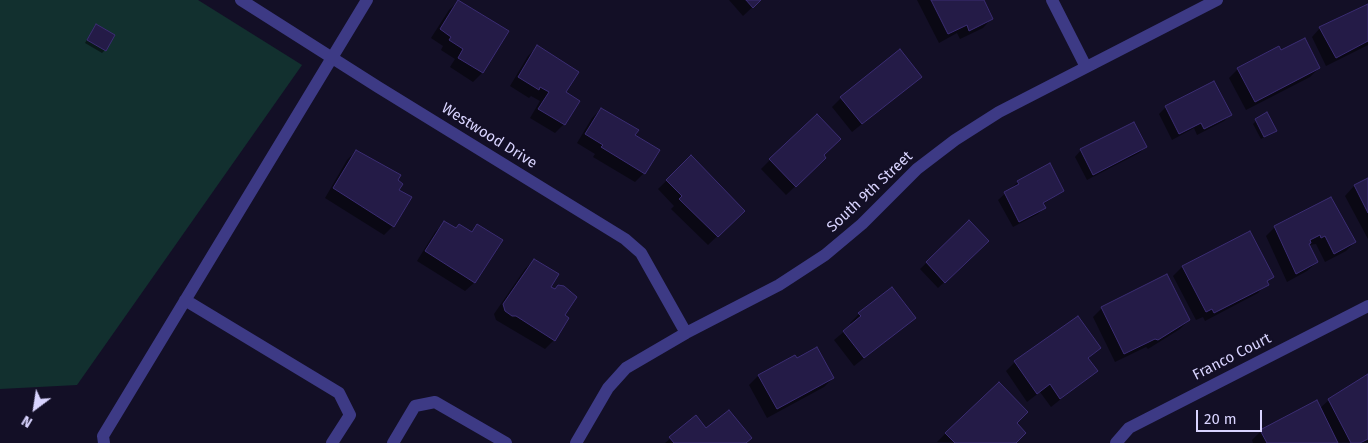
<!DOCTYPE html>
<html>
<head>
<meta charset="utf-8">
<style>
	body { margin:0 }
	#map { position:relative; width:1368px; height:443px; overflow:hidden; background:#130f26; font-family:"Fira Sans",sans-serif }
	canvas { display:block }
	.north { position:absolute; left:10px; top:383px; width:50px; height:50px; -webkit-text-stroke:4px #130f26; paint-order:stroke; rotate:211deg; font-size:14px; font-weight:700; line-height:20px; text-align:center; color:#d9d4ff }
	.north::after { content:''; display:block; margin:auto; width:18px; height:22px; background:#d9d4ff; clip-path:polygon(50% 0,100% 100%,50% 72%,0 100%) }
	.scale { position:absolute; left:1196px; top:410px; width:66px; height:22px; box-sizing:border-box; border:2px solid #d9d4ff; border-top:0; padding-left:6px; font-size:15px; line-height:18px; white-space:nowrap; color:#d9d4ff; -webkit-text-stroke:4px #130f26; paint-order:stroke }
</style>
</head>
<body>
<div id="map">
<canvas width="1368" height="443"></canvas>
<div class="north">N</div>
<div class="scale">20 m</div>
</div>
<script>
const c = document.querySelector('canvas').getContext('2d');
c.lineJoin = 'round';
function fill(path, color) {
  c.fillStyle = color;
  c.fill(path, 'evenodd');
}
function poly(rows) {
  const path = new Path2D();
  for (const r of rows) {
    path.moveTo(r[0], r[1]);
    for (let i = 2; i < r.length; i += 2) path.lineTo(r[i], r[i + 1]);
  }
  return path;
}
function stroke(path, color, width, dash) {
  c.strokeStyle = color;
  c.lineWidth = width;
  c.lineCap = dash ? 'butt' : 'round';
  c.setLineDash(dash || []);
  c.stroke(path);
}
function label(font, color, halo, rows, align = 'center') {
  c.font = font + ' "Fira Sans",sans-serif';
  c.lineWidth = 4;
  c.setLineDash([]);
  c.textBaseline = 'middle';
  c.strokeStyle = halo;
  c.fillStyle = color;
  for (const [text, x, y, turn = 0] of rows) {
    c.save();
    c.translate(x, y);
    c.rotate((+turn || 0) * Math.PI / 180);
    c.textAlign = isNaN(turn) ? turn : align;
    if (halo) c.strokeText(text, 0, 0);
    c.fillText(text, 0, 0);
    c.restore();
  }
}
const green = poly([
	[0,0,198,0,302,65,77,385,0,389]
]);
const shadow = poly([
	[729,0,760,0,743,16],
	[917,0,983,0,992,18,983,28,960,39,957,33,939,43],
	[458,1,507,31,482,73,473,82,450,67,455,59,441,50,443,46,431,38,449,10],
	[1368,5,1368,45,1326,66,1312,37,1321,27],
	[96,25,105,50,102,53,85,43],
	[537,47,564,93,564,124,555,133,530,118,540,101,531,96,529,98,510,86,528,56],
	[1281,52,1319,68,1310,77,1246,110,1229,78,1238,69],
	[920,77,852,132,832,107,841,98],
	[1166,107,1230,115,1224,121,1197,135,1194,128,1172,140,1159,114],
	[601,109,634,135,644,173,635,182,593,157,595,154,577,143,592,118],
	[1256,121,1275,130,1261,139,1253,124],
	[1146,147,1139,153,1087,180,1075,157,1081,150],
	[356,151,396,180,397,190,393,226,384,235,325,198,347,160],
	[822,156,825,158,786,195,761,169,770,160],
	[691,157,743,211,708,245,671,209,674,206,658,189],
	[1368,179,1368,239,1345,196,1354,186],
	[1018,182,1063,191,1042,205,1044,208,1038,214,1013,227,998,200],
	[1330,199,1355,242,1346,251,1325,262,1316,244,1308,245,1317,262,1307,271,1287,282,1266,236,1275,227],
	[969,222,987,241,938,288,920,269],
	[444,223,455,229,470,233,477,226,475,282,465,291,417,261,435,232],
	[534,260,563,316,554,340,545,349,496,320,494,314,525,269],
	[1182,267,1272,277,1258,293,1205,321,1203,317,1196,320,1173,276],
	[1102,308,1189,320,1180,329,1148,349,1146,347,1115,362,1093,317],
	[859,314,914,318,854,366,834,340,852,325,850,323],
	[1078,317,1100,348,1088,359,1096,371,1051,407,1040,392,1027,402,1006,371,1015,362],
	[795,356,797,360,833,378,824,387,767,418,749,385,758,376],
	[1368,376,1368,442,1253,443,1252,440,1261,431,1319,409,1329,400],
	[696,417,706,430,745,443,665,443],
	[1015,423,1015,443,937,442,946,433]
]);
const building = poly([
	[458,0,509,31,483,73,458,58,463,49,449,40,451,37,440,29,458,0],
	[746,0,761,0,753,8,746,0],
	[931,0,984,0,993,19,969,31,967,25,948,34,931,0],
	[1368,4,1368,41,1336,58,1319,27,1368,4],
	[96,24,115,35,106,51,87,40,96,24],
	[1305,38,1320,68,1255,102,1237,68,1279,46,1281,50,1305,38],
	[537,45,579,72,566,92,580,101,565,125,538,109,549,92,540,87,539,90,518,77,537,45],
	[900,49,922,77,862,124,840,97,900,49],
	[1214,81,1232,115,1204,129,1201,123,1179,134,1165,106,1214,81],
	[601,108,639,130,635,135,660,150,645,174,601,147,603,145,585,134,601,108],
	[1267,112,1277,131,1264,137,1255,119,1267,112],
	[817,114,841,139,824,155,826,158,796,187,769,159,817,114],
	[1134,122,1147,147,1093,175,1080,149,1134,122],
	[356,150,401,175,398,180,403,184,399,190,412,197,394,227,333,188,356,150],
	[691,155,745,211,718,237,679,199,682,196,666,180,691,155],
	[1050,163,1064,191,1043,203,1046,208,1019,222,1004,192,1019,184,1017,181,1050,163],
	[1368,178,1368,213,1354,185,1368,178],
	[1331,197,1356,242,1334,254,1325,236,1321,238,1320,235,1310,240,1311,243,1309,244,1318,262,1296,274,1274,226,1331,197],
	[969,220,989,241,945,283,926,262,969,220],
	[444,221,456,228,459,224,472,232,477,224,503,240,475,283,425,251,444,221],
	[1250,231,1274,277,1267,281,1269,285,1214,313,1212,309,1206,312,1182,266,1250,231],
	[534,259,559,274,551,287,555,289,558,285,564,286,577,297,565,315,569,318,555,341,516,316,512,316,505,311,503,304,534,259],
	[1167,274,1190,320,1158,340,1155,339,1124,354,1101,307,1167,274],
	[892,287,916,318,864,358,843,331,861,316,858,313,892,287],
	[1078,316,1101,348,1088,358,1098,371,1060,399,1050,384,1037,394,1014,361,1078,316],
	[817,347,834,378,777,409,758,375,795,355,797,358,817,347],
	[1368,374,1368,439,1360,443,1351,443,1328,399,1368,374],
	[999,382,1028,412,1017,423,1026,433,1016,443,955,443,945,433,999,382],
	[1317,400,1338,443,1267,443,1260,430,1317,400],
	[729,410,752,438,746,443,674,443,669,437,696,415,706,428,729,410]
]);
const minor = poly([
	[241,0,378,87,625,239,641,253,686,333],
	[1052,0,1086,67],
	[185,300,339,393,350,415,332,443],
	[104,443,103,436,367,0],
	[393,443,415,406,435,402,506,443],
	[576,443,608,388,626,368,686,333,779,285,825,255,862,224,917,169,955,140,999,112,1217,0],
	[1116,443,1129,428,1368,306]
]);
const streetNames = [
	["Westwood Drive",489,136,32],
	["South 9th Street",870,192,-43],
	["Franco Court",1232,357,-27]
];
fill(green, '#12302f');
fill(shadow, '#0007');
fill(building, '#241b47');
stroke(building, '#3b2d73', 1);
stroke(minor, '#3d3a85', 12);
label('15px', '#d9d4ff', '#130f26', streetNames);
</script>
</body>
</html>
